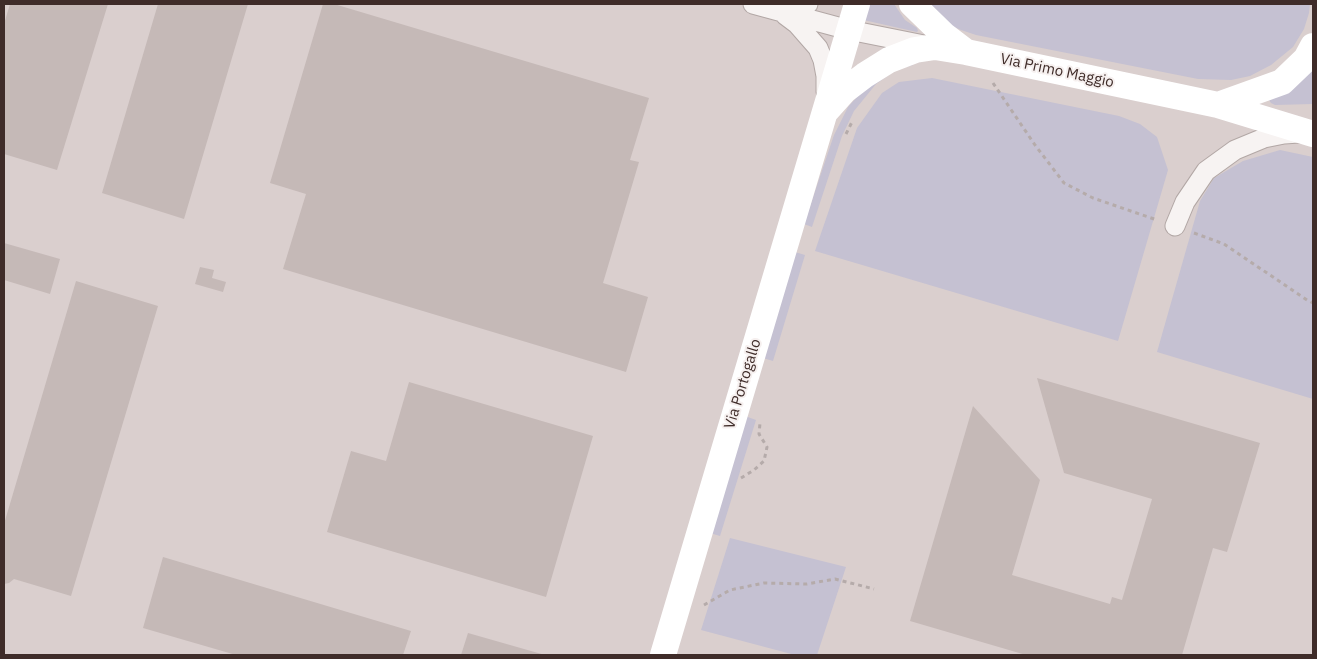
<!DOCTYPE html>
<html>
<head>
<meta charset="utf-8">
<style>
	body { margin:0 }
	#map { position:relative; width:1317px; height:659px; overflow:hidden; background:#e8e1e0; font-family:"IBM Plex Sans",sans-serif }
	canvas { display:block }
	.frame { position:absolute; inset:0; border:5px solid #3f2c29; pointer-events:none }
</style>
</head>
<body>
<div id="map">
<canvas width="1317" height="659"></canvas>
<div class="frame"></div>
</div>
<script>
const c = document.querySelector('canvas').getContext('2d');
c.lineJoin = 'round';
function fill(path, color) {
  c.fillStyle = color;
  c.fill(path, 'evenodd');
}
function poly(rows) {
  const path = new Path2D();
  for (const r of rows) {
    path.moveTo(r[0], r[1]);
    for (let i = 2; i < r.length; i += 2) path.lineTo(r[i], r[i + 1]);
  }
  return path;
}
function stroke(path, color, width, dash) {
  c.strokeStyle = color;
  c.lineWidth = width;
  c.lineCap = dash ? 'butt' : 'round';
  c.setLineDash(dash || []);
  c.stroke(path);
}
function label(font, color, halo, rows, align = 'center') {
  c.font = font + ' "IBM Plex Sans",sans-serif';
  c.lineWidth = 4;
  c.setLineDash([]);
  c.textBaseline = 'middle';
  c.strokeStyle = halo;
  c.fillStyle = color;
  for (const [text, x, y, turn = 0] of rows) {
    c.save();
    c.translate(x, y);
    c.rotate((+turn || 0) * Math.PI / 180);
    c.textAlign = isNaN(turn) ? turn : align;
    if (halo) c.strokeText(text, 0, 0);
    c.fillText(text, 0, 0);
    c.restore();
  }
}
const built = poly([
	[4,4,1313,4,1313,655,4,655]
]);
const green = poly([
	[864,4,894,4,905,20,917,28,918,31,917,32,859,19],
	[926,4,1310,4,1309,13,1304,29,1293,47,1271,65,1250,76,1231,80,1198,79,976,35,961,30,943,22],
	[913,62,913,65,896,70,876,84,854,111,842,136,812,227,804,224,834,135,848,107,873,79,895,66],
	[1313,63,1313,104,1275,105,1271,103,1269,100],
	[932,78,1119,116,1140,124,1157,137,1168,170,1118,341,815,251,857,128,882,93,899,82],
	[1280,150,1313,157,1313,399,1157,352,1200,201,1214,178,1243,161],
	[795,252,805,255,773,361,763,358],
	[745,416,756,420,720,536,710,533],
	[730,538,846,567,817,655,795,655,701,630]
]);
const building = poly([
	[10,4,108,4,57,170,4,154,4,24],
	[158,4,248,4,184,219,102,193],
	[323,4,334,4,649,98,630,160,639,162,603,283,648,297,626,372,283,269,306,194,270,183],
	[4,243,60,259,50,294,4,280],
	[200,267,214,270,212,278,226,282,223,292,195,284],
	[76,281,158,306,71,596,14,579,9,583,4,584,4,524],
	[1037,378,1260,443,1227,552,1213,548,1182,655,1026,655,910,621,973,406,1040,480,1012,575,1110,604,1112,597,1122,600,1152,499,1064,473],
	[409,382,593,436,546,597,327,532,351,451,386,461],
	[163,557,411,631,403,655,236,655,143,628],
	[468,633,545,655,461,655]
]);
const path = poly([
	[993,83,1035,145,1064,183,1093,198,1157,220],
	[846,134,852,122],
	[1194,233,1224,244,1307,300,1313,303],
	[741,478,754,470,764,461,767,447,759,434,760,423],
	[704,605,730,590,764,583,807,584,835,579,874,589]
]);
const street = poly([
	[753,4,849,30,929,46],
	[782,12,808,4],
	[785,15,797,24,818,48,823,60,826,76,826,92],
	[1175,226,1185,202,1206,171,1235,150,1264,138,1284,134,1299,133]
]);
const secondary = poly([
	[912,4,944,35,965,51],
	[1218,105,1282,82,1306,59,1313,46],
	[827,110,844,91,865,75,889,60,915,50,935,47,966,52,1218,105,1313,134],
	[663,655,857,4]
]);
const streetNames = [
	["Via Primo Maggio",1057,71,12],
	["Via Portogallo",743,384,-73]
];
fill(built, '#dacfce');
fill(green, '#c5c1d2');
fill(building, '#c5b9b7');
stroke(street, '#b2a7a5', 21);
stroke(path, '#b5abaa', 3, [4, 4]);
stroke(street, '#f7f3f2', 19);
stroke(secondary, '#fff', 26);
label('15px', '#3f2c29', '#f6f0ef', streetNames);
</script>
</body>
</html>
